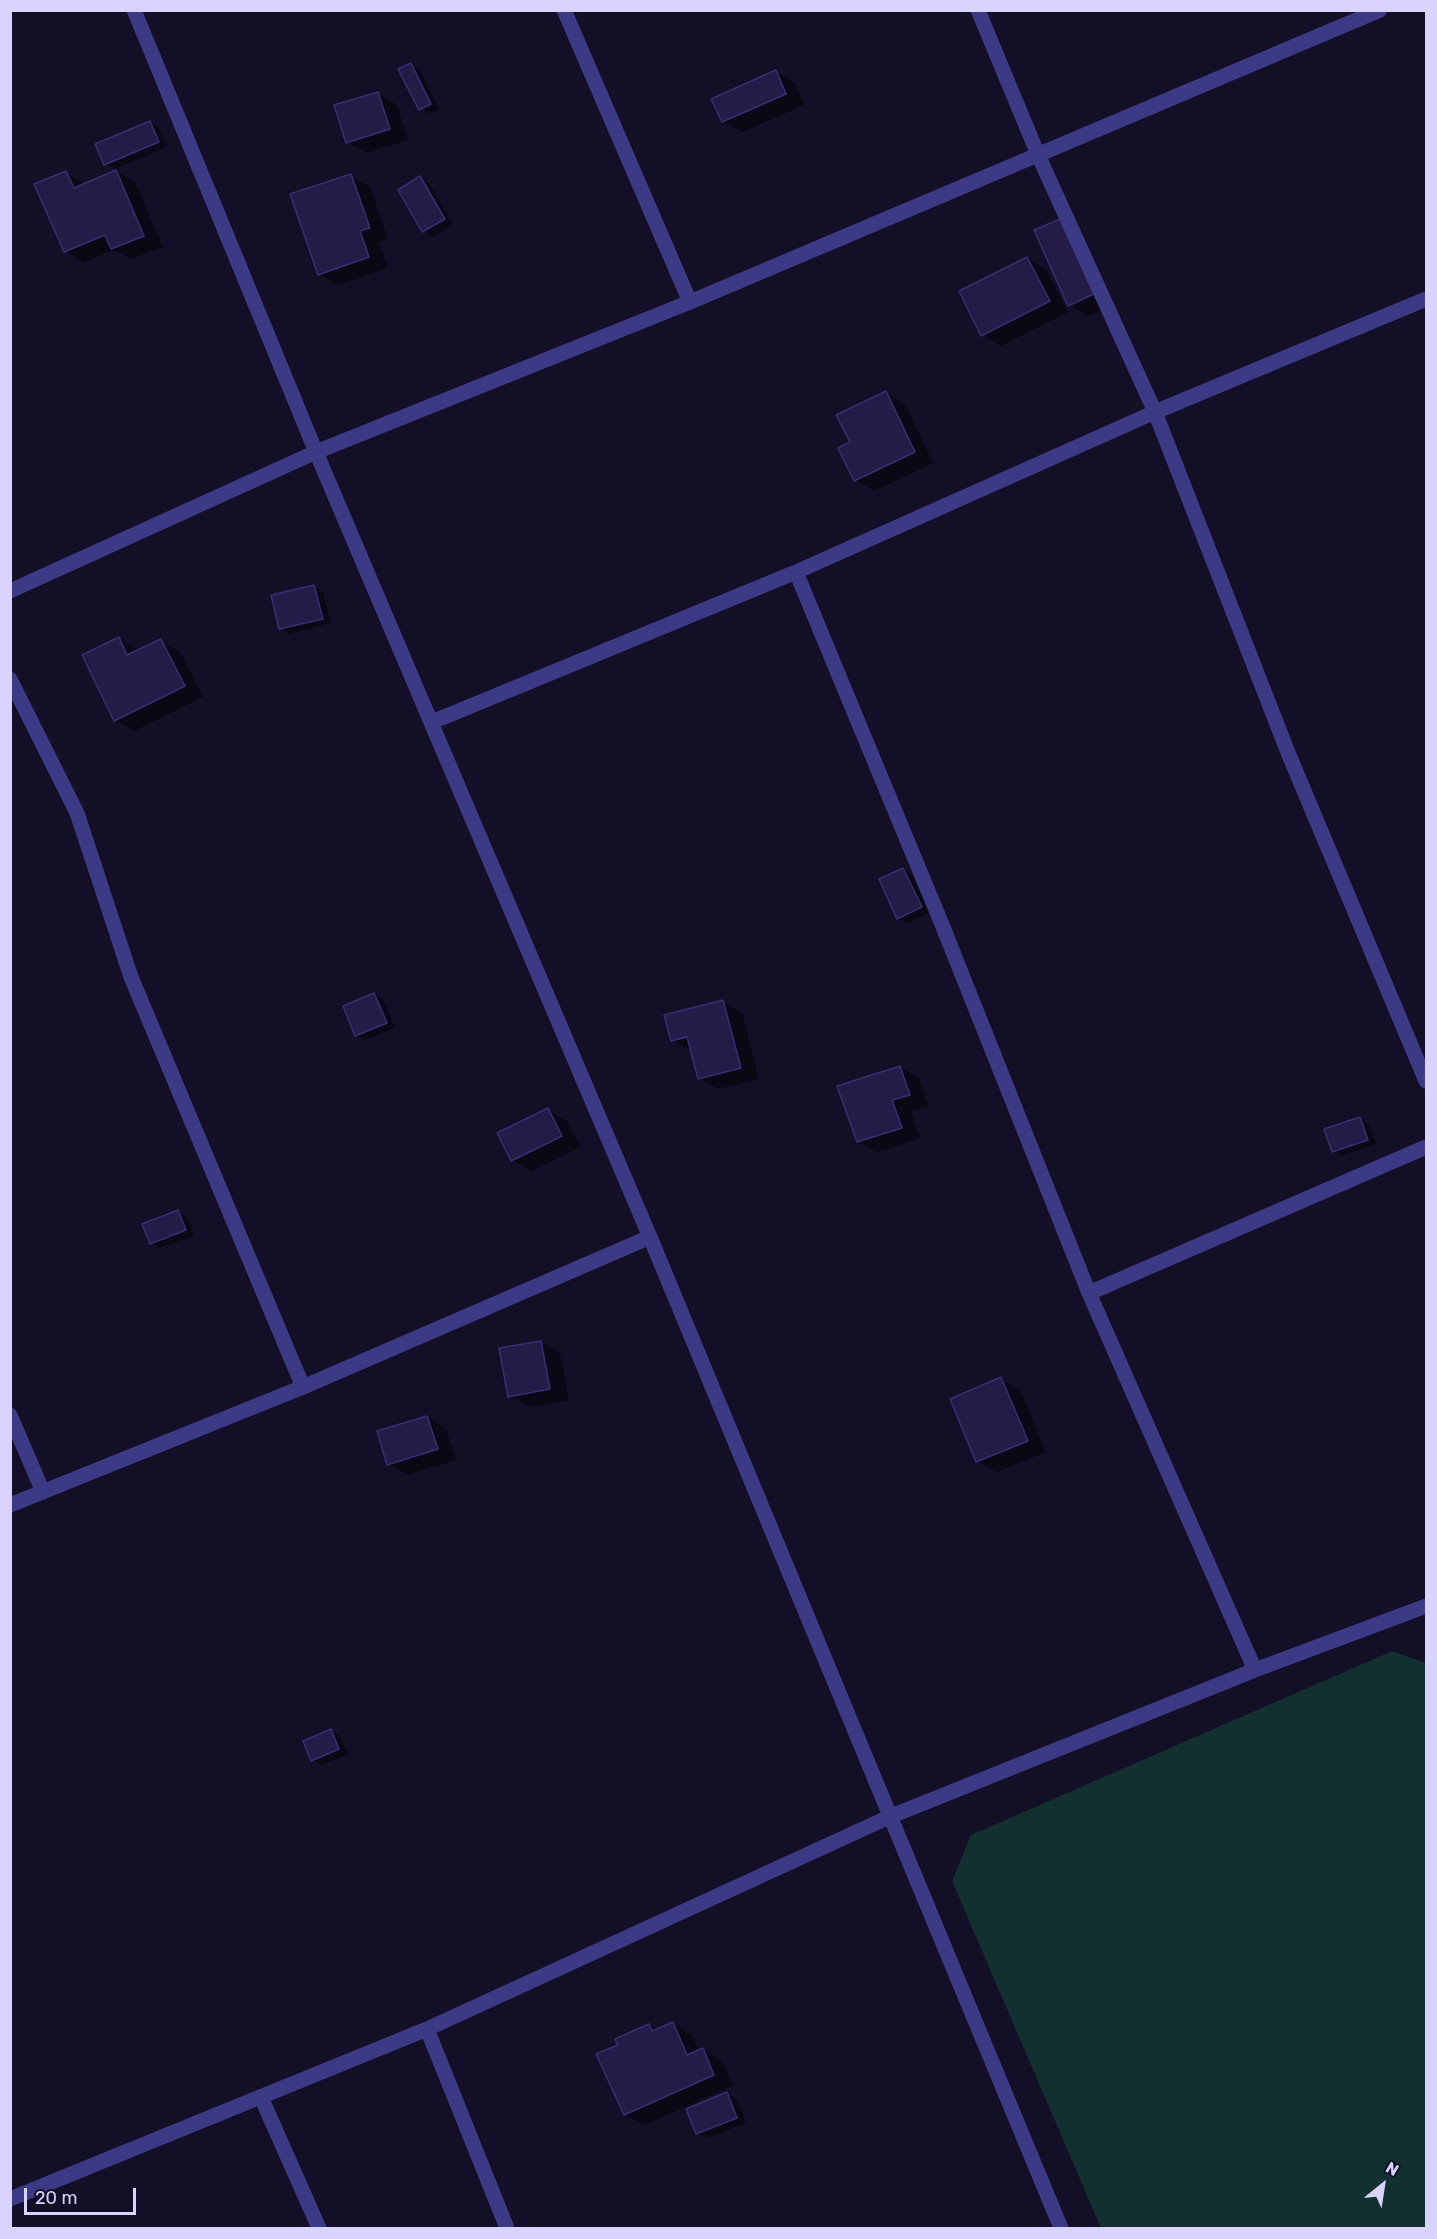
<!DOCTYPE html>
<html>
<head>
<meta charset="utf-8">
<style>
	body { margin:0 }
	#map { position:relative; width:1437px; height:2239px; overflow:hidden; background:#130f26; font-family:Rubik,sans-serif }
	canvas { display:block }
	.frame { position:absolute; inset:0; border:12px solid #d9d4ff; pointer-events:none }
	.north { position:absolute; left:1353px; top:2155px; width:60px; height:60px; -webkit-text-stroke:4px #130f26; paint-order:stroke; rotate:30deg; font-size:16px; font-weight:700; line-height:24px; text-align:center; color:#d9d4ff }
	.north::after { content:''; display:block; margin:auto; width:21px; height:27px; background:#d9d4ff; clip-path:polygon(50% 0,100% 100%,50% 72%,0 100%) }
	.scale { position:absolute; left:24px; top:2188px; width:112px; height:27px; box-sizing:border-box; border:3px solid #d9d4ff; border-top:0; padding-left:8px; font-size:18px; line-height:21px; white-space:nowrap; color:#d9d4ff; -webkit-text-stroke:4px #130f26; paint-order:stroke }
</style>
</head>
<body>
<div id="map">
<canvas width="1437" height="2239"></canvas>
<div class="frame"></div>
<div class="north">N</div>
<div class="scale">20 m</div>
</div>
<script>
const c = document.querySelector('canvas').getContext('2d');
c.lineJoin = 'round';
function fill(path, color) {
  c.fillStyle = color;
  c.fill(path, 'evenodd');
}
function poly(rows) {
  const path = new Path2D();
  for (const r of rows) {
    path.moveTo(r[0], r[1]);
    for (let i = 2; i < r.length; i += 2) path.lineTo(r[i], r[i + 1]);
  }
  return path;
}
function stroke(path, color, width, dash) {
  c.strokeStyle = color;
  c.lineWidth = width;
  c.lineCap = dash ? 'butt' : 'round';
  c.setLineDash(dash || []);
  c.stroke(path);
}
const green = poly([
	[1392,1651,1426,1663,1426,2228,1101,2228,952,1881,971,1835]
]);
const shadow = poly([
	[411,64,420,70,439,109,429,114,420,109],
	[776,72,795,83,804,105,742,132,723,121],
	[378,94,397,105,408,140,367,153,347,142],
	[150,123,159,128,167,147,115,169,105,164],
	[116,171,135,182,163,247,131,259,114,250,84,262,65,251,66,173,85,184],
	[351,176,370,187,388,239,379,242,388,268,338,285,319,274],
	[420,178,429,183,453,224,433,237,423,231,400,191],
	[1060,220,1113,305,1088,316,1069,305],
	[1027,258,1046,270,1068,312,1001,346,982,335],
	[886,393,905,404,933,463,874,491,855,480,852,443],
	[314,587,323,592,331,623,289,634,280,628],
	[119,639,138,650,161,641,180,652,203,697,134,731,115,720],
	[903,869,912,875,930,912,907,923,898,918],
	[374,995,384,1000,395,1028,365,1040,356,1035],
	[723,1002,742,1013,759,1079,718,1089,699,1078,692,1051,672,1040],
	[900,1067,919,1078,928,1106,911,1111,920,1138,877,1152,858,1141],
	[548,1110,567,1121,581,1147,531,1171,512,1160],
	[1360,1119,1369,1124,1376,1144,1342,1156,1333,1151],
	[178,1212,187,1217,194,1236,160,1248,151,1243],
	[541,1342,560,1353,569,1400,529,1407,510,1396],
	[1001,1379,1020,1390,1046,1452,997,1472,977,1461],
	[427,1417,446,1428,456,1460,408,1475,388,1464],
	[331,1731,340,1736,348,1754,322,1765,313,1760],
	[673,2024,692,2035,699,2051,703,2050,722,2061,733,2086,644,2125,625,2114,620,2045,649,2025,658,2030],
	[727,2094,736,2099,746,2123,707,2138,697,2133]
]);
const building = poly([
	[411,63,431,104,419,110,398,69,411,63],
	[776,70,786,94,722,122,711,99,776,70],
	[378,92,390,129,346,143,334,105,378,92],
	[150,121,159,142,104,165,95,144,150,121],
	[116,170,144,236,111,249,105,235,64,252,34,184,66,171,74,188,116,170],
	[351,174,370,228,360,231,369,257,318,275,290,194,351,174],
	[420,176,445,219,422,232,398,190,420,176],
	[1060,219,1094,294,1068,306,1034,230,1060,219],
	[1027,257,1050,301,981,336,959,291,1027,257],
	[886,391,915,452,854,481,838,448,850,442,836,415,886,391],
	[314,585,323,619,279,629,271,595,314,585],
	[119,637,127,655,161,639,185,686,114,721,82,655,119,637],
	[903,868,922,907,897,919,879,879,903,868],
	[374,993,387,1023,355,1036,343,1006,374,993],
	[723,1000,741,1068,698,1079,687,1037,671,1041,664,1015,723,1000],
	[900,1066,910,1095,892,1100,902,1128,857,1142,837,1086,900,1066],
	[548,1108,562,1136,511,1161,497,1133,548,1108],
	[1360,1117,1368,1140,1332,1152,1324,1129,1360,1117],
	[178,1210,186,1230,150,1244,142,1224,178,1210],
	[541,1341,550,1389,508,1397,499,1348,541,1341],
	[1001,1377,1028,1441,976,1462,950,1399,1001,1377],
	[427,1416,438,1449,387,1465,377,1431,427,1416],
	[331,1729,339,1749,311,1761,303,1741,331,1729],
	[673,2022,687,2055,703,2048,714,2075,624,2115,596,2054,618,2045,615,2039,649,2024,652,2031,673,2022],
	[727,2092,737,2118,696,2134,686,2109,727,2092]
]);
const street = poly([
	[134,10,316,452,650,1237,1061,2228],
	[564,10,690,302],
	[978,10,1039,157,1155,412,1289,755,1426,1081],
	[796,572,941,922,1089,1293,1255,1670],
	[10,591,316,452,690,302,1380,10],
	[10,679,77,813,131,977,303,1387],
	[432,722,796,572,1155,412,1426,299],
	[1089,1293,1426,1147],
	[10,1415,43,1492],
	[10,1505,303,1387,650,1237],
	[427,2029,507,2228],
	[261,2097,319,2228],
	[10,2199,427,2029,889,1817,1255,1670,1426,1606]
]);
fill(green, '#12302f');
fill(shadow, '#0007');
fill(building, '#241b47');
stroke(building, '#3b2d73', 1.5);
stroke(street, '#3d3a85', 15);
</script>
</body>
</html>
